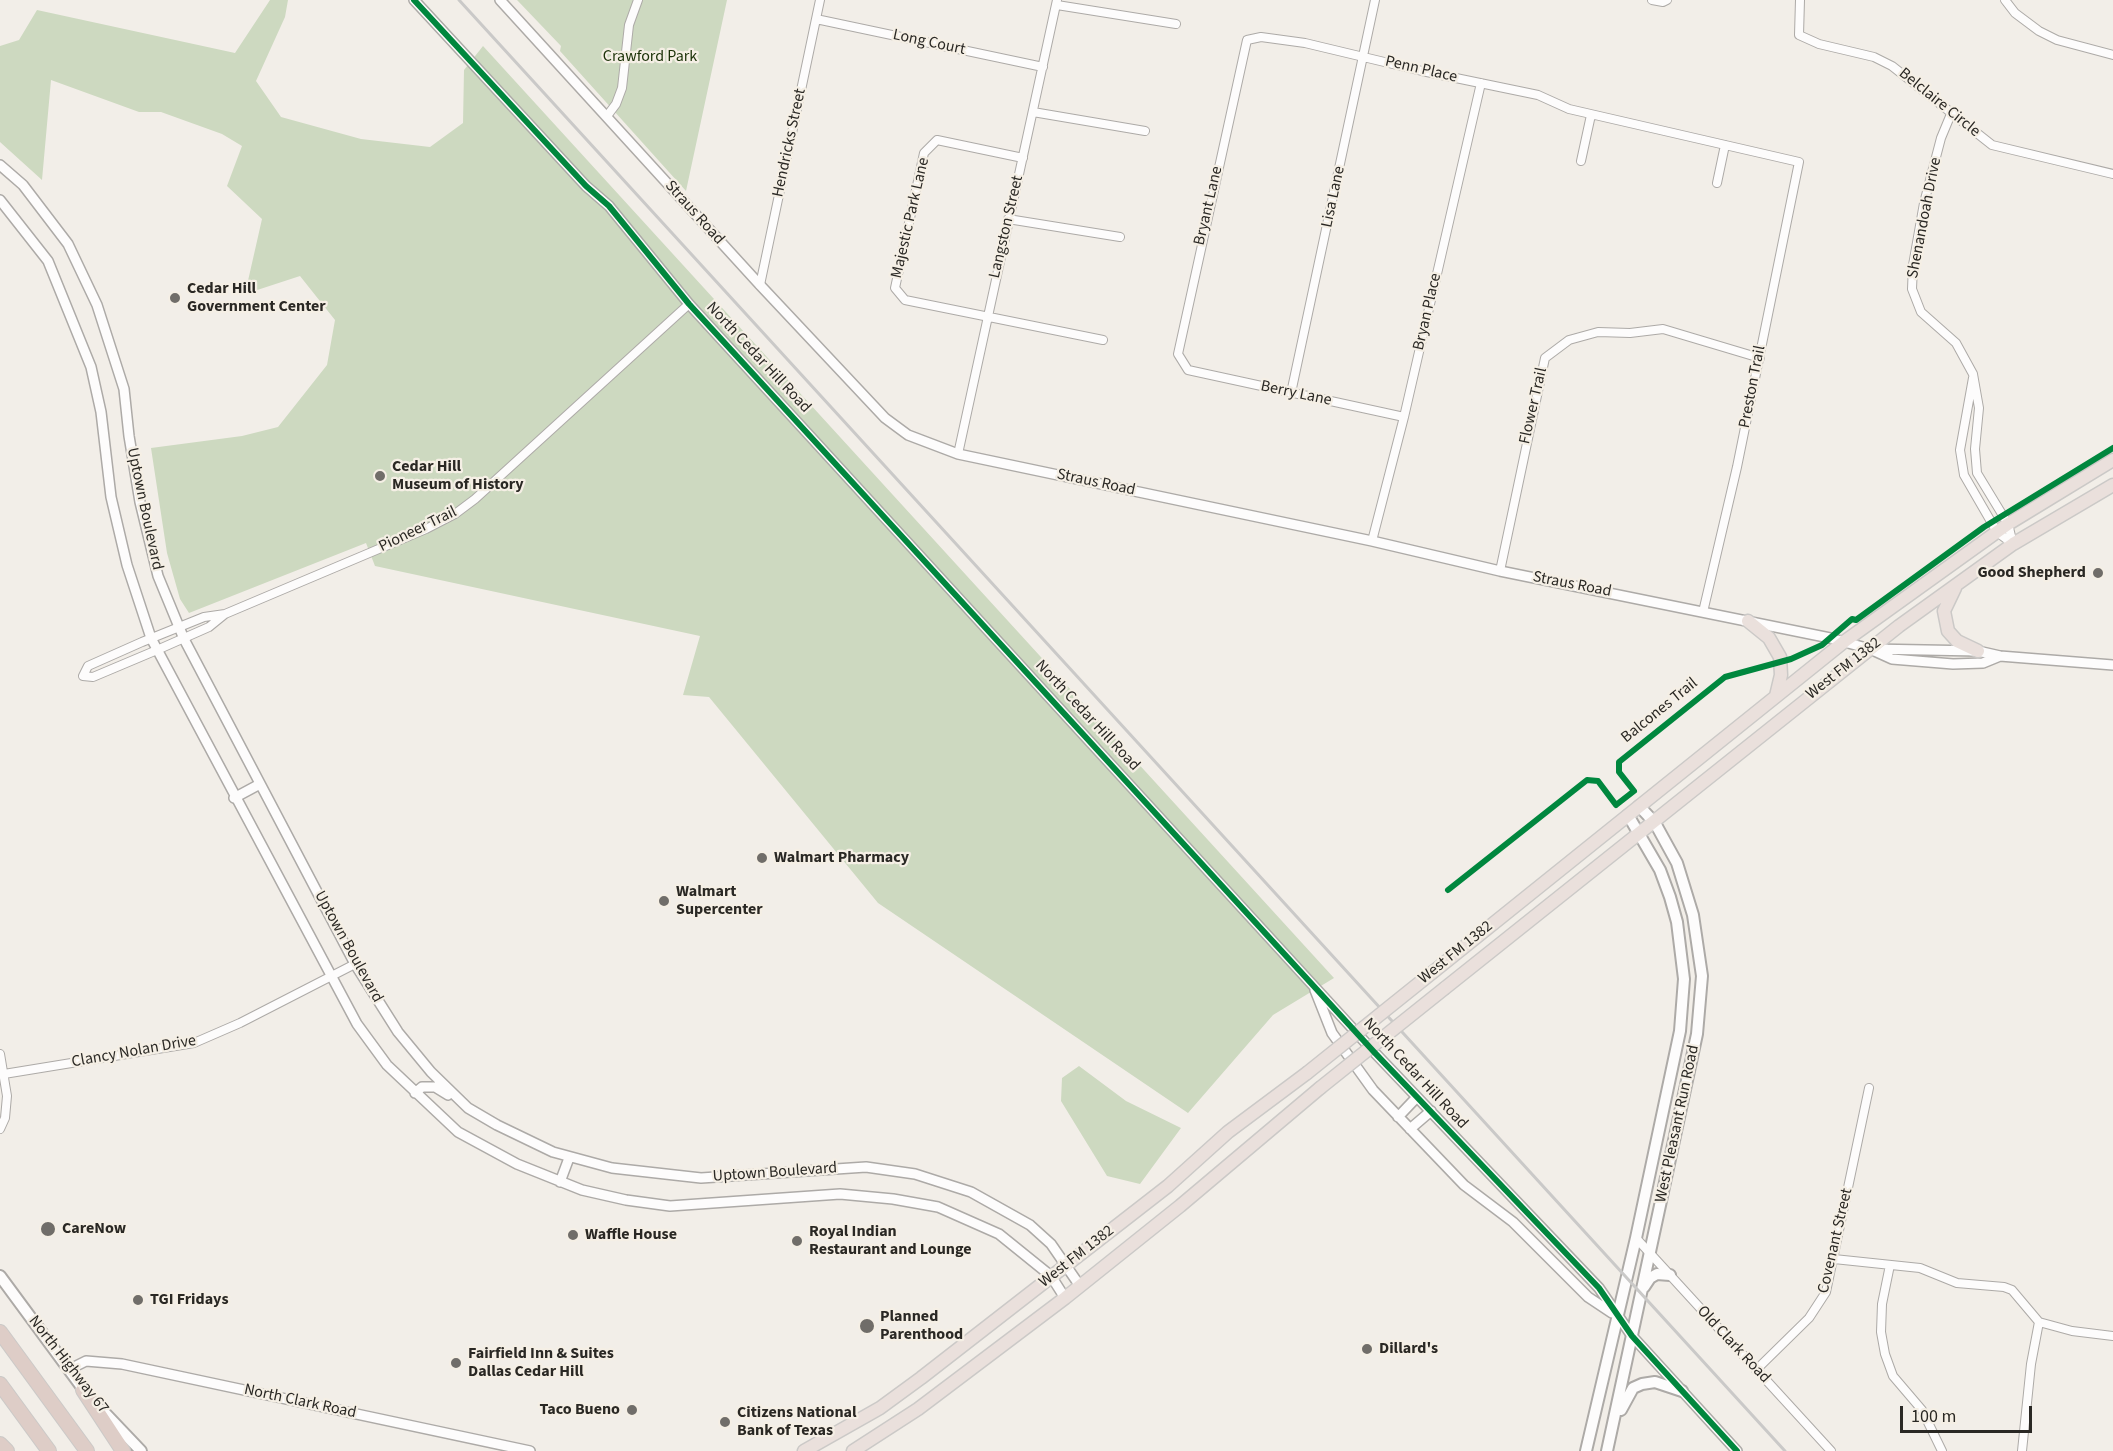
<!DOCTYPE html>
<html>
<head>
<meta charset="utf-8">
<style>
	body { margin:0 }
	#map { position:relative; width:2113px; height:1451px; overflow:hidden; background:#f2eee8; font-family:"Source Sans 3",sans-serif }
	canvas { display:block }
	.scale { position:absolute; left:1900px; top:1406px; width:132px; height:27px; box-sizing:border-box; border:3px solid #2a2824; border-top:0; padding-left:8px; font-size:18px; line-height:21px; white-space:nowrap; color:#2a2824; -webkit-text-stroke:4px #f5efe5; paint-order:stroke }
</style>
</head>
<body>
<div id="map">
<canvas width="2113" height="1451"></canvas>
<div class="scale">100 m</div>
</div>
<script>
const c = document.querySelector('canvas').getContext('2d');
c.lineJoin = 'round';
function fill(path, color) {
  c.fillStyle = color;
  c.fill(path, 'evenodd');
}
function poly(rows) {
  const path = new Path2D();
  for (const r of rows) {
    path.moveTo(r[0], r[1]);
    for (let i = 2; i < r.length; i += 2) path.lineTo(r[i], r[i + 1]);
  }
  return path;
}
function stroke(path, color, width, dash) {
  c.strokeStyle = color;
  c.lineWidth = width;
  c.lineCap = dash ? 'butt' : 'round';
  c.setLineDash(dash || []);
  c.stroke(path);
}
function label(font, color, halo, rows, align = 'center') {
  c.font = font + ' "Source Sans 3",sans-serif';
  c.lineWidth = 4.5;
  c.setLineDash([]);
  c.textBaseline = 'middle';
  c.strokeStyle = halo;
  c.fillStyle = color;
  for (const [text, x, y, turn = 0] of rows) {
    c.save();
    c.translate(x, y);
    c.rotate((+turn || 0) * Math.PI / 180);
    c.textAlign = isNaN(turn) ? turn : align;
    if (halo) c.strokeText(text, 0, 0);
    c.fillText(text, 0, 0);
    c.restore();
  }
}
const green = poly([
	[270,0,288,0,285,17,256,81,281,117,361,139,430,147,463,123,464,70,483,46,1334,978,1273,1015,1188,1113,878,903,709,697,683,695,700,636,375,566,366,543,189,613,180,599,167,553,151,448,242,436,278,427,327,365,335,320,300,276,245,294,262,219,227,186,242,146,222,134,161,112,139,112,51,80,42,180,0,142,0,46,19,40,37,10,235,53],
	[517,0,727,0,686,191,560,51,561,46],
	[1079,1066,1126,1101,1181,1128,1140,1184,1107,1176,1061,1101,1062,1078]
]);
const minor = poly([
	[1652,0,1663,2,1667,0],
	[1800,0,1799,35,1819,44,1874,57,1892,66,1992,145,2113,174],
	[2005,0,2015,13,2039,31,2057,40,2113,55],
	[1057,5,1176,24],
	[816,19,1043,67],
	[1033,112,1145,131],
	[1951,114,1941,138,1924,203,1913,265,1912,289,1921,312,1956,343,1973,374,1979,408,1975,449,1977,473,2008,524,2013,544],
	[607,116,616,104,622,88,629,25,638,0],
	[1023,158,937,140,924,153,895,288,905,300,1103,340],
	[1581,161,1591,115],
	[1717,183,1725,145],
	[1008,219,1120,237],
	[760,285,820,0],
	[1973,378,1960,450,1964,475,1997,532,2013,544],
	[1291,393,1375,0],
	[1404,417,1188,370,1178,354,1247,40,1261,37,1305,43,1422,71,1538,95,1569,109,1799,162,1737,467,1703,612],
	[958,454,1057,0],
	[1372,541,1404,417,1481,83],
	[1500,571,1545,358,1569,340,1598,332,1630,333,1663,329,1760,358],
	[225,614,209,627,157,650,93,677,83,676,88,666,142,642,204,617,225,614,426,529,455,514,475,499,689,304],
	[0,1054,7,1096,5,1118,0,1129],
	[4,1074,194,1043,240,1023,355,964],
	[1636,1238,1831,1451],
	[1834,1259,1920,1268,1957,1283,2004,1287,2012,1290,2039,1322,2072,1331,2113,1336],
	[1890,1265,1882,1304,1881,1332,1885,1354,1893,1376,1922,1410,1942,1451],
	[1756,1370,1809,1318,1826,1292,1869,1088],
	[2022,1451,2031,1364,2039,1322]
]);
const tertiary = poly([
	[414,0,586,186,609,206,689,304,1375,1053,1599,1288,1632,1336,1737,1451],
	[500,0,760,285,885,418,908,435,958,454,1372,541,1500,571,1830,638,1870,649,1892,659,1953,664,1983,663,2000,656],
	[0,165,23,185,68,244,97,305,124,389,129,436,140,502,158,576,184,639,355,964,398,1032,431,1072,468,1108,497,1125,553,1152,612,1168,701,1178,866,1167,915,1174,971,1192,1030,1225,1051,1244,1080,1286],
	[0,200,48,261,91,367,101,412,111,497,127,565,151,638,357,1024,387,1065,458,1132,517,1164,582,1190,626,1200,670,1206,840,1194,893,1199,938,1207,999,1234,1051,1276,1065,1298],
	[1871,649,1978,651,2000,656,2113,665],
	[234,798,260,784],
	[1315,990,1332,1033,1373,1090,1464,1185,1513,1222,1588,1297,1612,1313],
	[415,1093,422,1087,435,1087,448,1095],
	[1398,1117,1417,1097],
	[1410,1129,1431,1111],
	[560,1182,569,1158],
	[70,1369,86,1361,122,1364,530,1451]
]);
const secondary = poly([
	[0,1276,87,1394],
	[1644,1287,1650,1278,1657,1274,1670,1275],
	[102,1410,141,1451],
	[1621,1410,1633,1388,1642,1384,1655,1382,1682,1391],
	[1586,1451,1636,1238,1680,1031,1684,979,1677,922,1670,897,1660,870,1628,815],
	[1607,1451,1697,1034,1702,976,1693,915,1677,863,1655,823,1639,806]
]);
const primary = poly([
	[1955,588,1944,611,1948,631,1957,641,1978,651],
	[1748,621,1769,638,1780,657,1781,675,1776,696],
	[1433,972,1845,641,2008,524,2113,460],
	[1445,988,1899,626,2013,544,2113,485],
	[804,1451,880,1408,921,1378,1168,1186,1228,1132,1307,1073],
	[853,1451,918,1409,1065,1298,1180,1206,1320,1088]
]);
const motorway = poly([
	[0,1332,87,1451],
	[0,1384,49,1451],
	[83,1390,123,1451],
	[0,1444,7,1451]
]);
const rail = poly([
	[459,0,1785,1451]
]);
const primaryBridge = poly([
	[1307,1073,1433,972],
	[1320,1088,1445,988]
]);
const cycleway = poly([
	[414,0,586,186,609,206,689,304,1375,1053,1599,1288,1632,1336,1737,1451],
	[1448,890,1587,780,1598,781,1616,805,1634,791,1619,772,1619,762,1725,677,1791,659,1822,645,1852,619,1856,620,1984,527,2113,448]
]);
const markers = [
	[175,298,6,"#706d69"],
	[380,476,6,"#706d69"],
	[2098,573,6,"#706d69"],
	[762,858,6,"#706d69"],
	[664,901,6,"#706d69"],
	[48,1229,8,"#706d69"],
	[573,1235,6,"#706d69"],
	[797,1241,6,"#706d69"],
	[138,1300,6,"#706d69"],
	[867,1326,8,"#706d69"],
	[1367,1349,6,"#706d69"],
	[456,1363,6,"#706d69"],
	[632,1410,6,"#706d69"],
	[725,1422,6,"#706d69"]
];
const streetNames = [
	["Long Court",929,43,12],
	["Penn Place",1421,70,13],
	["Belclaire Circle",1939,103,39],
	["Hendricks Street",790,143,-78],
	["Lisa Lane",1334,197,-78],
	["Bryant Lane",1209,206,-77],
	["Straus Road",694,213,48],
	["Majestic Park Lane",911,218,-77],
	["Shenandoah Drive",1925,218,-79],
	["Langston Street",1007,227,-77],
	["Bryan Place",1428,312,-77],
	["North Cedar Hill Road",758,358,47],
	["Preston Trail",1753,387,-79],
	["Berry Lane",1296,394,12],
	["Flower Trail",1534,406,-77],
	["Straus Road",1096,483,12],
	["Uptown Boulevard",144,509,78],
	["Pioneer Trail",418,530,-26],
	["Straus Road",1572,585,11],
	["West FM 1382",1844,669,-38],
	["Balcones Trail",1660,711,-39],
	["North Cedar Hill Road",1087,716,47],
	["Uptown Boulevard",348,947,61],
	["West FM 1382",1456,953,-39],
	["Clancy Nolan Drive",134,1052,-10],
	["North Cedar Hill Road",1415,1074,47],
	["West Pleasant Run Road",1678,1124,-78],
	["Uptown Boulevard",775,1173,-4],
	["Covenant Street",1836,1241,-77],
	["West FM 1382",1077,1257,-38],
	["Old Clark Road",1733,1345,47],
	["North Highway 67",68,1365,52],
	["North Clark Road",300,1402,12]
];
const parkNames = [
	["Crawford Park",650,57]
];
const poiNames = [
	["Cedar Hill",187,289],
	["Government Center",187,307],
	["Cedar Hill",392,467],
	["Museum of History",392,485],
	["Good Shepherd",2086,573,"right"],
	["Walmart Pharmacy",774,858],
	["Walmart",676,892],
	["Supercenter",676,910],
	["CareNow",62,1229],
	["Royal Indian",809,1232],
	["Restaurant and Lounge",809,1250],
	["Waffle House",585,1235],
	["TGI Fridays",150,1300],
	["Planned",880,1317],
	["Parenthood",880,1335],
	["Dillard's",1379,1349],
	["Fairfield Inn & Suites",468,1354],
	["Dallas Cedar Hill",468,1372],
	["Taco Bueno",620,1410,"right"],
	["Citizens National",737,1413],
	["Bank of Texas",737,1431]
];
fill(green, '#cdd9c0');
stroke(minor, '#adaaa7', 10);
stroke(tertiary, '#adaaa7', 12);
stroke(secondary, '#adaaa7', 14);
stroke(primary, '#cbc9c7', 15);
stroke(motorway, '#cbc9c7', 16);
stroke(minor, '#fdfcfc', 8);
stroke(tertiary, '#fdfcfc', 9);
stroke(secondary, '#fdfcfc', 10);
stroke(primary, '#eae0dc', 12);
stroke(motorway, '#decdc7', 14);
stroke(rail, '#cac9c8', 3);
stroke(primaryBridge, '#cbc9c7', 15, []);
stroke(primaryBridge, '#eae0dc', 12);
stroke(cycleway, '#00873e', 6);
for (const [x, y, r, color] of markers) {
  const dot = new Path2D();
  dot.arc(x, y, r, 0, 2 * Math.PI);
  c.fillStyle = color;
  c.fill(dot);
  stroke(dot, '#f5efe5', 2);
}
label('16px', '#2a2824', '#f5efe5', streetNames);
label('16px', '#1a3107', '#f5efe5', parkNames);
label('bold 16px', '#2a2824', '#f5efe5', poiNames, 'left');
</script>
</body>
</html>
